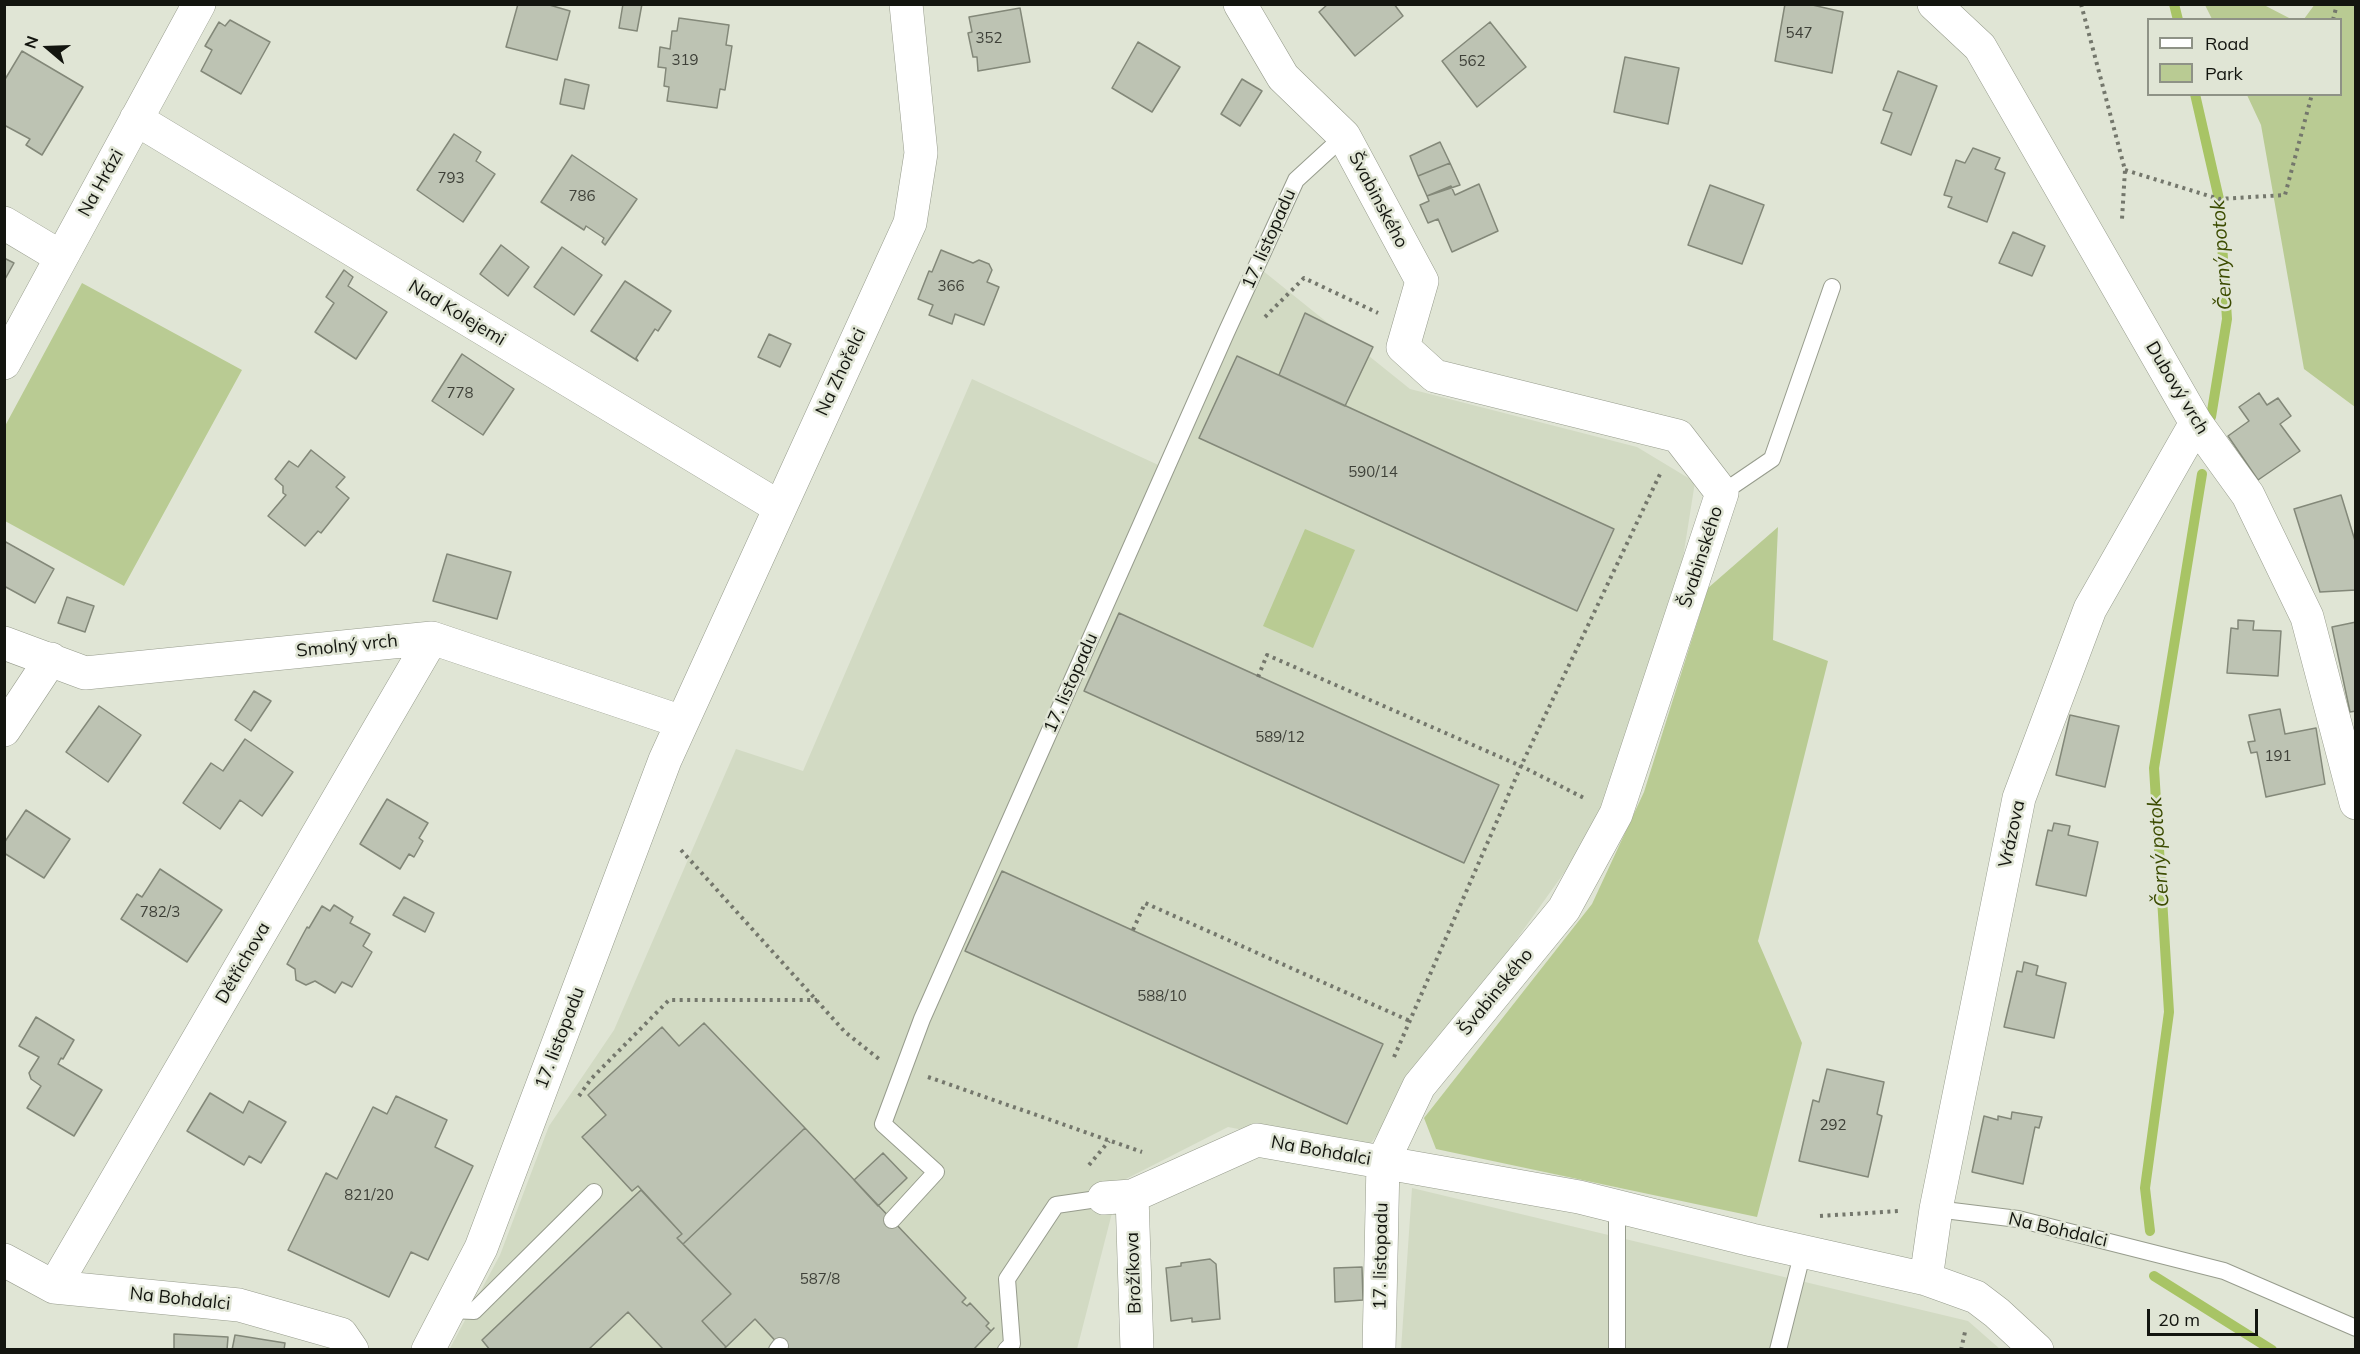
<!DOCTYPE html>
<html>
<head>
<meta charset="utf-8">
<style>
	body { margin:0 }
	#map { position:relative; width:2360px; height:1354px; overflow:hidden; background:#e0e5d5; font-family:Mulish,sans-serif }
	canvas { display:block }
	.frame { position:absolute; inset:0; border:6px solid #13150f; pointer-events:none }
	.legend { position:absolute; left:2147px; top:18px; width:195px; height:78px; box-sizing:border-box; background:#e0e5d5; border:2px solid #8e9286; margin:0; padding:8px 10px; list-style:none; font-size:18px; color:#13150f }
	.legend li { display:flex; align-items:center; gap:12px; height:30px }
	.legend b { width:30px; border:2px solid #8e9286 }
	.north { position:absolute; left:18px; top:18px; width:60px; height:60px; -webkit-text-stroke:4px #e0e5d5; paint-order:stroke; rotate:289deg; font-size:16px; font-weight:700; line-height:24px; text-align:center; color:#13150f }
	.north::after { content:''; display:block; margin:auto; width:21px; height:27px; background:#13150f; clip-path:polygon(50% 0,100% 100%,50% 72%,0 100%) }
	.scale { position:absolute; left:2147px; top:1309px; width:111px; height:27px; box-sizing:border-box; border:3px solid #13150f; border-top:0; padding-left:8px; font-size:18px; line-height:21px; white-space:nowrap; color:#13150f; -webkit-text-stroke:4px #e0e5d5; paint-order:stroke }
</style>
</head>
<body>
<div id="map">
<canvas width="2360" height="1354"></canvas>
<div class="frame"></div>
<ul class="legend">
<li><b style="height:8px;background:#fff"></b>Road</li>
<li><b style="height:16px;background:#b9cb93"></b>Park</li>
</ul>
<div class="north">N</div>
<div class="scale">20 m</div>
</div>
<script>
const c = document.querySelector('canvas').getContext('2d');
c.lineJoin = 'round';
function fill(path, color) {
  c.fillStyle = color;
  c.fill(path, 'evenodd');
}
function poly(rows) {
  const path = new Path2D();
  for (const r of rows) {
    path.moveTo(r[0], r[1]);
    for (let i = 2; i < r.length; i += 2) path.lineTo(r[i], r[i + 1]);
  }
  return path;
}
function stroke(path, color, width, dash) {
  c.strokeStyle = color;
  c.lineWidth = width;
  c.lineCap = dash ? 'butt' : 'round';
  c.setLineDash(dash || []);
  c.stroke(path);
}
function label(font, color, halo, rows, align = 'center') {
  c.font = font + ' Mulish,sans-serif';
  c.lineWidth = 5;
  c.setLineDash([]);
  c.textBaseline = 'middle';
  c.strokeStyle = halo;
  c.fillStyle = color;
  for (const [text, x, y, turn = 0] of rows) {
    c.save();
    c.translate(x, y);
    c.rotate((+turn || 0) * Math.PI / 180);
    c.textAlign = isNaN(turn) ? turn : align;
    if (halo) c.strokeText(text, 0, 0);
    c.fillText(text, 0, 0);
    c.restore();
  }
}
const built = poly([
	[1252,262,1410,389,1637,447,1695,482,1679,583,1606,814,1364,1153,1228,1127,1120,1182,1077,1349,449,1350,500,1255,549,1126,614,1030,736,749,803,771,972,379,1167,469],
	[1412,1188,1968,1321,2000,1349,1401,1350]
]);
const green = poly([
	[2315,4,2355,5,2355,407,2304,369,2261,125,2247,95,2340,94,2340,20,2304,19],
	[2205,5,2264,5,2291,19,2212,19],
	[82,283,242,370,124,586,5,521,5,426],
	[1778,527,1773,640,1828,661,1758,941,1802,1043,1757,1217,1436,1149,1424,1118,1592,904,1644,792,1708,588],
	[1305,529,1355,550,1313,648,1263,626]
]);
const stream = poly([
	[2174,4,2178,20],
	[2195,94,2219,199,2227,319,2211,417],
	[2150,1231,2145,1188,2169,1012,2154,768,2202,474],
	[2154,1276,2272,1350]
]);
const building = poly([
	[518,4,546,4,570,11,557,60,506,47,518,4],
	[623,4,642,4,637,31,619,28,623,4],
	[1328,4,1394,4,1403,16,1355,56,1319,12,1328,4],
	[1785,4,1808,4,1843,12,1832,73,1775,61,1785,4],
	[1020,8,1030,62,978,71,977,57,973,57,968,33,972,32,969,17,1020,8],
	[679,18,729,25,726,45,732,46,725,90,720,89,717,108,667,101,669,87,664,86,666,68,658,67,660,47,670,49,672,31,677,31,679,18],
	[230,20,270,42,241,94,201,71,212,50,205,46,219,22,225,26,230,20],
	[1490,22,1526,67,1477,107,1442,61,1490,22],
	[1138,42,1180,67,1152,112,1112,88,1138,42],
	[22,51,83,87,42,155,26,145,30,139,4,125,4,81,22,51],
	[1625,57,1679,68,1668,124,1614,112,1625,57],
	[1898,71,1937,86,1911,155,1881,143,1892,113,1883,110,1898,71],
	[565,79,589,85,584,109,560,104,565,79],
	[1242,79,1262,91,1240,126,1221,114,1242,79],
	[454,134,481,152,476,161,495,174,463,222,417,190,454,134],
	[1440,142,1450,163,1418,176,1410,156,1440,142],
	[1973,148,2000,158,1995,169,2005,173,1987,222,1948,207,1952,197,1944,195,1956,160,1965,163,1973,148],
	[572,155,637,199,605,245,602,242,604,238,586,226,584,230,541,202,572,155],
	[1450,163,1460,185,1427,196,1418,176,1450,163],
	[1479,184,1498,231,1452,252,1438,219,1428,223,1420,205,1429,201,1427,196,1451,186,1455,195,1479,184],
	[1710,185,1764,205,1742,264,1688,245,1710,185],
	[2013,232,2045,246,2032,276,1999,263,2013,232],
	[501,245,529,267,508,296,480,274,501,245],
	[562,247,602,275,574,315,534,287,562,247],
	[941,250,973,263,979,260,989,264,992,270,987,282,999,287,984,325,955,314,952,324,929,315,933,305,918,299,929,271,932,272,941,250],
	[4,258,14,263,4,281,4,258],
	[344,270,353,277,348,286,387,312,356,359,315,332,334,303,326,297,344,270],
	[625,281,671,311,658,331,655,329,636,358,638,361,591,331,625,281],
	[1305,313,1373,347,1345,406,1279,375,1305,313],
	[769,334,791,344,780,367,758,357,769,334],
	[462,354,514,389,483,435,432,401,462,354],
	[1237,356,1614,529,1577,611,1199,438,1237,356],
	[2259,393,2267,405,2278,398,2291,416,2280,424,2300,451,2258,480,2228,436,2249,421,2239,407,2259,393],
	[311,450,345,477,336,487,349,498,321,533,318,531,305,546,268,516,286,495,283,493,283,486,275,479,289,461,298,467,311,450],
	[2341,495,2356,544,2356,590,2320,592,2294,509,2341,495],
	[4,541,54,569,35,603,4,586,4,541],
	[447,554,511,572,497,619,433,601,447,554],
	[67,597,94,606,85,632,58,623,67,597],
	[1119,613,1499,785,1464,863,1084,691,1119,613],
	[2238,620,2254,621,2253,630,2281,631,2278,676,2227,673,2231,628,2238,629,2238,620],
	[2356,622,2356,711,2350,712,2332,627,2356,622],
	[254,691,271,701,251,731,235,720,254,691],
	[99,706,141,735,108,782,66,752,99,706],
	[2280,709,2285,734,2316,728,2325,784,2266,797,2257,752,2251,753,2248,742,2255,741,2249,715,2280,709],
	[2070,715,2119,726,2105,787,2056,775,2070,715],
	[245,739,293,772,262,816,240,800,220,829,183,803,211,763,223,771,245,739],
	[387,799,428,823,419,838,423,841,414,857,409,854,400,869,360,844,387,799],
	[26,810,70,839,44,878,4,853,4,843,26,810],
	[2054,823,2070,826,2068,835,2098,842,2086,896,2036,885,2048,830,2052,831,2054,823],
	[160,869,222,910,187,962,121,919,137,894,142,897,160,869],
	[1002,871,1383,1044,1347,1124,965,951,1002,871],
	[404,897,434,913,425,932,393,915,404,897],
	[334,905,353,917,350,923,370,934,363,946,372,952,352,987,342,982,335,993,315,981,306,985,296,980,295,969,287,964,307,927,309,928,322,906,330,911,334,905],
	[2024,962,2038,966,2036,975,2066,983,2054,1038,2004,1027,2017,971,2022,972,2024,962],
	[36,1017,74,1040,63,1059,61,1058,58,1064,102,1090,74,1136,27,1108,41,1086,31,1079,29,1073,39,1057,19,1046,36,1017],
	[704,1023,805,1128,683,1244,677,1238,682,1234,638,1186,632,1191,582,1137,606,1115,588,1095,662,1027,679,1046,704,1023],
	[1827,1069,1884,1082,1877,1114,1882,1116,1868,1177,1799,1161,1813,1100,1819,1102,1827,1069],
	[210,1093,243,1113,249,1101,286,1122,261,1163,249,1156,244,1165,187,1131,210,1093],
	[396,1096,447,1120,435,1147,473,1166,428,1260,411,1252,389,1297,288,1250,326,1173,337,1179,373,1107,387,1114,396,1096],
	[2012,1112,2042,1117,2039,1128,2035,1127,2023,1184,1972,1172,1984,1116,1998,1120,1998,1116,2011,1119,2012,1112],
	[805,1128,966,1298,962,1302,967,1306,970,1303,989,1323,986,1326,991,1331,994,1328,973,1350,784,1350,755,1319,726,1347,702,1321,731,1294,683,1244,805,1128],
	[883,1153,907,1178,878,1206,854,1180,883,1153],
	[641,1190,682,1234,677,1238,731,1294,702,1321,726,1347,723,1350,664,1350,628,1312,588,1350,490,1350,482,1340,641,1190],
	[1210,1259,1216,1264,1220,1319,1192,1322,1192,1318,1171,1321,1166,1268,1181,1266,1181,1263,1210,1259],
	[1362,1267,1363,1300,1335,1302,1334,1268,1362,1267],
	[174,1334,228,1337,227,1350,174,1350,174,1334],
	[235,1335,285,1343,284,1350,232,1350,235,1335]
]);
const path = poly([
	[2081,4,2125,170,2122,219],
	[2333,20,2337,4],
	[2125,170,2219,199,2285,195,2312,94],
	[1265,317,1304,278,1378,313],
	[1258,677,1267,655,1521,766,1584,798],
	[681,850,845,1032,879,1059],
	[1133,930,1145,903,1410,1021],
	[1394,1057,1521,766,1661,472],
	[928,1077,1142,1152],
	[579,1096,591,1079,669,1000,817,1000],
	[1089,1165,1109,1141],
	[1820,1216,1899,1211],
	[1961,1350,1965,1332]
]);
const lane = poly([
	[1722,493,1772,459,1832,287],
	[1617,1208,1617,1350],
	[1936,1209,2018,1219,2224,1271,2356,1328],
	[892,1220,936,1172,883,1124,922,1019,1226,333,1296,180,1344,136],
	[449,1310,474,1311,594,1192],
	[777,1350,780,1346],
	[1006,1350,1012,1344,1007,1279,1056,1205,1104,1198],
	[1778,1350,1803,1251]
]);
const street = poly([
	[1240,4,1283,77,1344,136,1422,281,1403,347,1435,376,1678,436,1722,493,1616,814,1564,909,1419,1086,1383,1162,1379,1350],
	[1934,4,1980,47,2196,423,2248,495,2307,617,2356,803],
	[136,119,779,507],
	[4,223,61,257],
	[4,363,199,4],
	[4,643,85,673,432,638,682,722],
	[4,730,51,659],
	[1132,1196,1137,1350],
	[1104,1198,1132,1196,1257,1140,1579,1197,1752,1240,1926,1279,1976,1297,1997,1313,2037,1350],
	[4,1260,54,1287,239,1305,341,1334,352,1350],
	[1926,1279,1936,1209,2019,798,2090,609,2196,423],
	[54,1287,432,638],
	[428,1350,481,1248,665,760,910,223,921,153,906,4]
]);
const numberNames = [
	["547",1799,33],
	["352",989,38],
	["319",685,60],
	["562",1472,61],
	["793",451,178],
	["786",582,196],
	["366",951,286],
	["778",460,393],
	["590/14",1373,472],
	["589/12",1280,737],
	["191",2278,756],
	["782/3",160,912],
	["588/10",1162,996],
	["292",1833,1125],
	["821/20",369,1195],
	["587/8",820,1279]
];
const streetNames = [
	["Na Hrázi",101,183,-61],
	["Švabinského",1378,200,62],
	["17. listopadu",1269,239,-66],
	["Nad Kolejemi",457,313,31],
	["Na Zhořelci",841,372,-65],
	["Dubový vrch",2177,388,59],
	["Švabinského",1701,557,-72],
	["Smolný vrch",347,646,-6],
	["17. listopadu",1071,683,-66],
	["Vrázova",2012,834,-78],
	["Dětřichova",243,963,-60],
	["Švabinského",1496,992,-51],
	["17. listopadu",560,1038,-69],
	["Na Bohdalci",1321,1151,10],
	["Na Bohdalci",2058,1230,13],
	["17. listopadu",1381,1256,-89],
	["Brožíkova",1134,1273,-92],
	["Na Bohdalci",180,1299,6]
];
const waterNames = [
	["Černý potok",2222,255,-94],
	["Černý potok",2159,852,-94]
];
fill(built, '#d2dac3');
fill(green, '#b9cb93');
stroke(stream, '#a8c465', 10);
fill(building, '#bdc3b3');
stroke(building, '#838879', 1.5);
stroke(lane, '#979c8d', 18);
stroke(street, '#979c8d', 34);
stroke(path, '#74776c', 4, [3, 4.5]);
stroke(lane, '#fff', 16);
stroke(street, '#fff', 33);
label('15px', '#3e4038', null, numberNames);
label('18px', '#13150f', '#e0e5d5', streetNames);
label('italic 20px', '#3c4c02', '#e0e5d5', waterNames);
</script>
</body>
</html>
